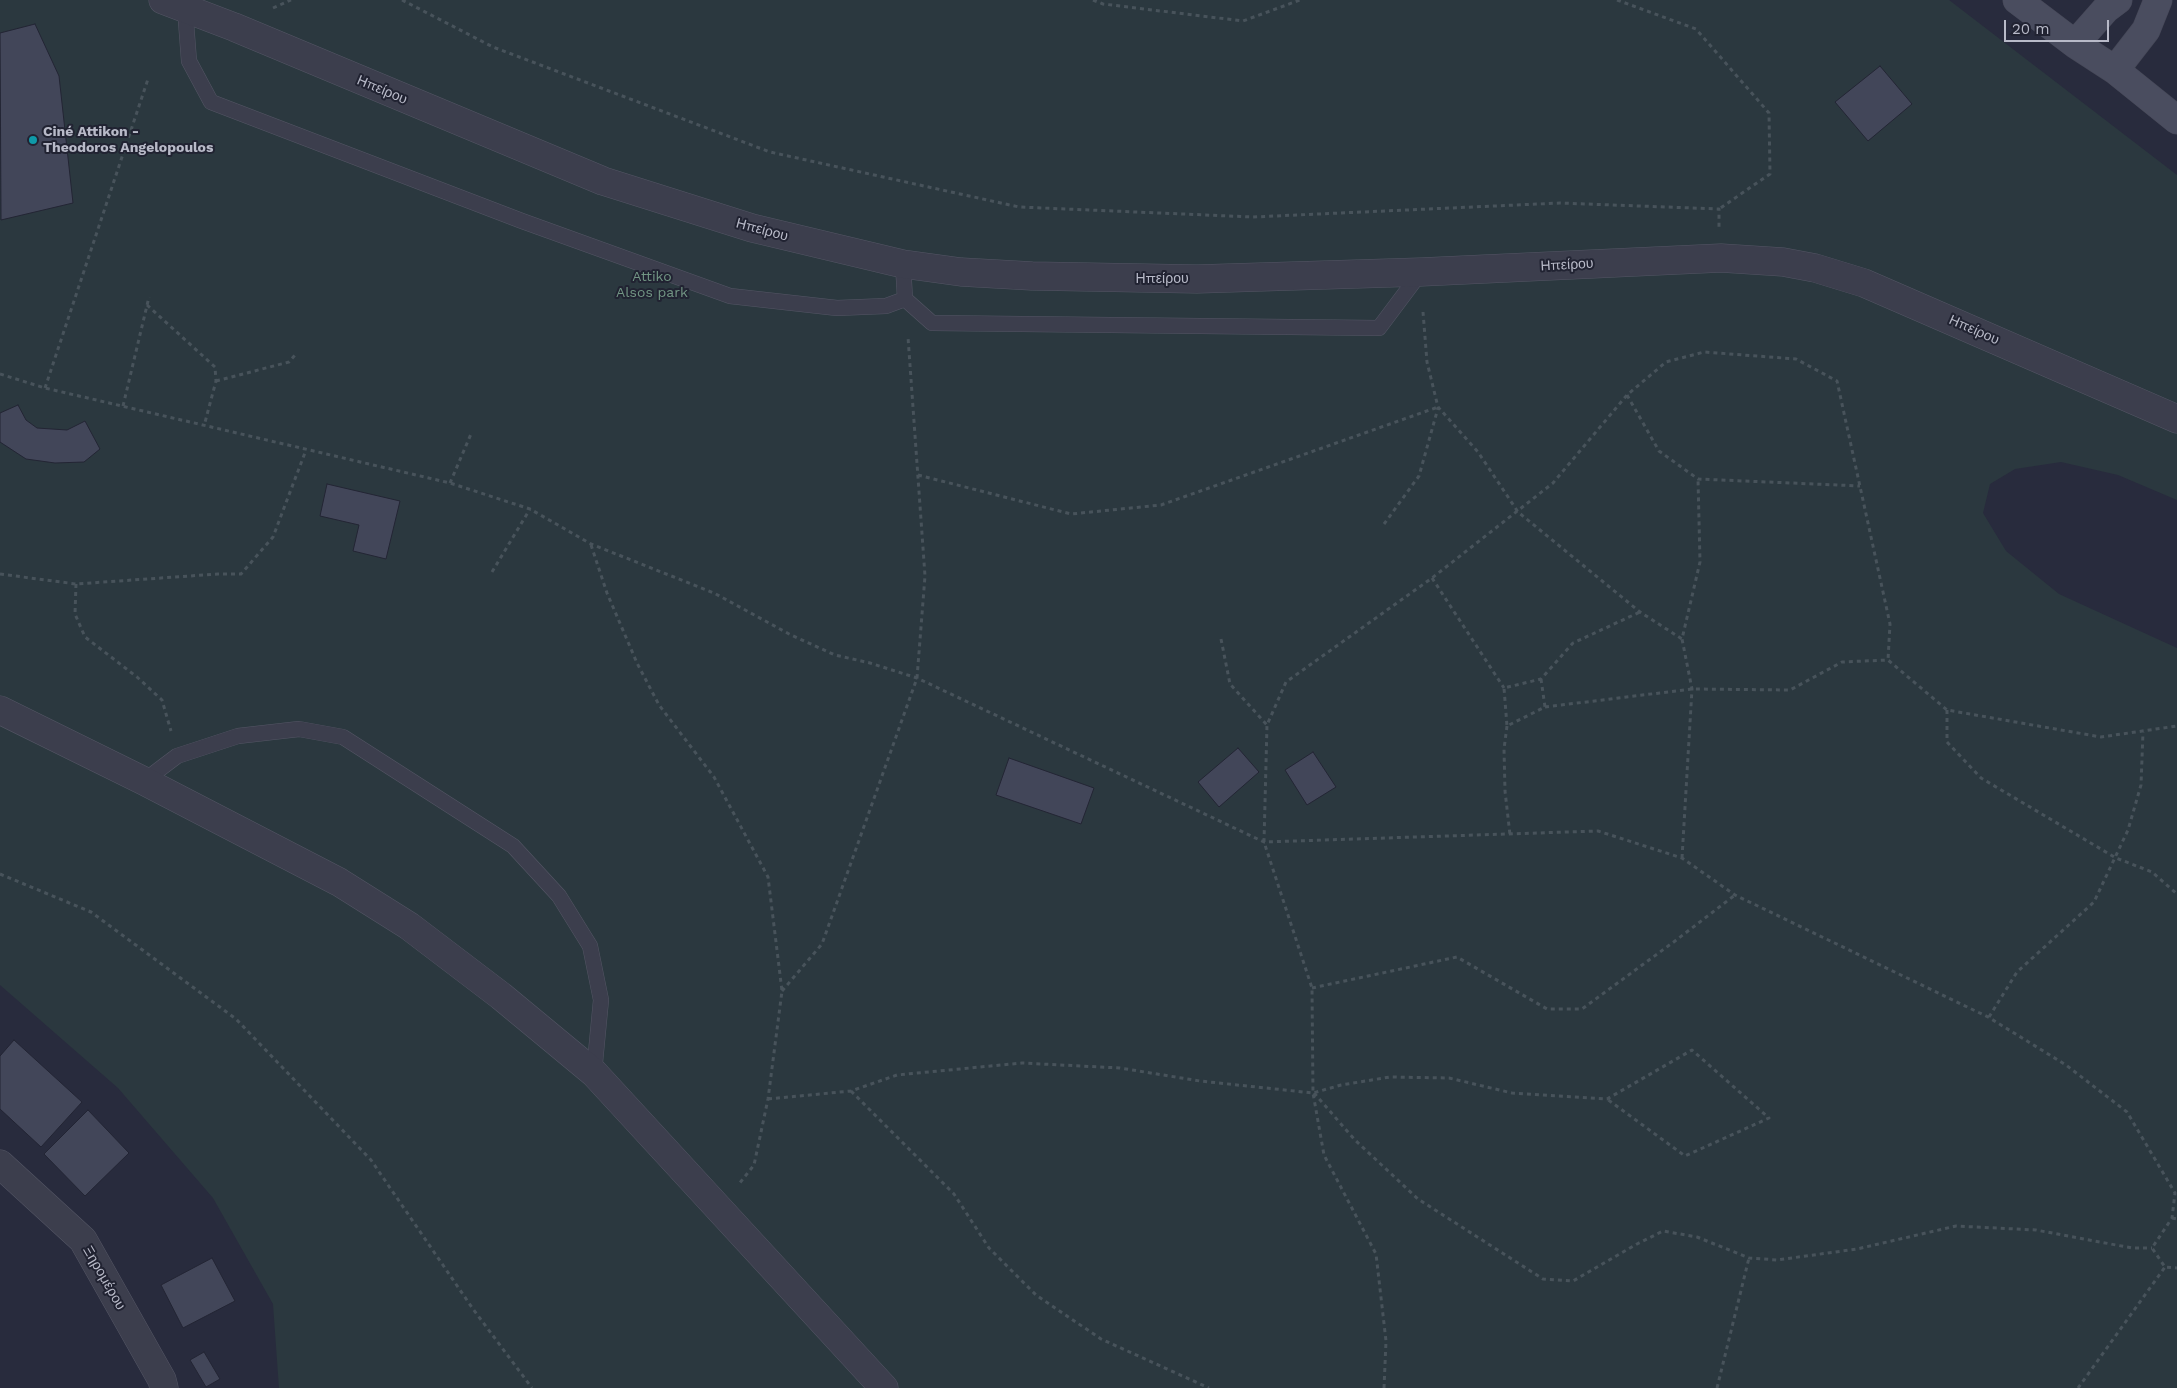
<!DOCTYPE html>
<html>
<head>
<meta charset="utf-8">
<style>
	body { margin:0 }
	#map { position:relative; width:2177px; height:1388px; overflow:hidden; background:#282b3d; font-family:"Work Sans",sans-serif }
	canvas { display:block }
	.scale { position:absolute; left:2004px; top:20px; width:105px; height:22px; box-sizing:border-box; border:2px solid #b8bac8; border-top:0; padding-left:6px; font-size:15px; line-height:18px; white-space:nowrap; color:#b8bac8; -webkit-text-stroke:4px #212332; paint-order:stroke }
</style>
</head>
<body>
<div id="map">
<canvas width="2177" height="1388"></canvas>
<div class="scale">20 m</div>
</div>
<script>
const c = document.querySelector('canvas').getContext('2d');
c.lineJoin = 'round';
function fill(path, color) {
  c.fillStyle = color;
  c.fill(path, 'evenodd');
}
function poly(rows) {
  const path = new Path2D();
  for (const r of rows) {
    path.moveTo(r[0], r[1]);
    for (let i = 2; i < r.length; i += 2) path.lineTo(r[i], r[i + 1]);
  }
  return path;
}
function stroke(path, color, width, dash) {
  c.strokeStyle = color;
  c.lineWidth = width;
  c.lineCap = dash ? 'butt' : 'round';
  c.setLineDash(dash || []);
  c.stroke(path);
}
function label(font, color, halo, rows, align = 'center') {
  c.font = font + ' "Work Sans",sans-serif';
  c.lineWidth = 4;
  c.setLineDash([]);
  c.textBaseline = 'middle';
  c.strokeStyle = halo;
  c.fillStyle = color;
  for (const [text, x, y, turn = 0] of rows) {
    c.save();
    c.translate(x, y);
    c.rotate((+turn || 0) * Math.PI / 180);
    c.textAlign = isNaN(turn) ? turn : align;
    if (halo) c.strokeText(text, 0, 0);
    c.fillText(text, 0, 0);
    c.restore();
  }
}
const green = poly([
	[0,0,1949,0,2177,175,2177,500,2118,475,2061,462,2015,469,1990,484,1983,513,2006,551,2059,594,2177,648,2177,1388,279,1388,273,1304,213,1198,118,1088,0,985]
]);
const building = poly([
	[35,24,59,76,73,203,1,220,0,33,35,24],
	[1880,66,1912,104,1868,141,1835,102,1880,66],
	[18,405,26,420,37,428,67,430,85,421,100,449,84,462,55,463,26,459,0,442,0,413,18,405],
	[327,484,400,501,386,559,353,551,359,525,320,516,327,484],
	[1238,748,1259,772,1219,807,1198,782,1238,748],
	[1313,752,1336,787,1307,805,1285,770,1313,752],
	[1009,758,1094,788,1081,824,996,795,1009,758],
	[14,1040,82,1102,41,1147,0,1109,0,1056,14,1040],
	[88,1110,129,1153,85,1196,44,1154,88,1110],
	[212,1258,235,1301,183,1328,161,1285,212,1258],
	[204,1352,220,1379,206,1387,190,1360,204,1352]
]);
const path = poly([
	[402,0,493,47,770,152,1019,207,1253,217,1560,203,1719,209,1719,227],
	[1093,0,1103,4,1243,21,1300,0],
	[1617,0,1696,29,1769,113,1770,174,1719,209],
	[273,8,291,0],
	[147,305,215,367,216,381,204,426],
	[1423,312,1427,362,1438,407,1478,452,1518,512,1640,612,1682,639],
	[0,374,45,388,450,483,530,509,591,544,714,593,791,635,835,655,870,663,917,678,1264,842,1598,831,1682,858,1735,895,1988,1017,2066,1065,2127,1112,2175,1193,2172,1218,2152,1248,2165,1267,2177,1268],
	[216,381,289,362,296,354],
	[45,388,148,79],
	[1627,395,1659,451,1698,479,1860,486],
	[123,406,149,297],
	[918,475,1071,514,1161,505,1438,407],
	[450,483,471,434],
	[1384,524,1419,476,1438,408],
	[591,545,607,593,637,663,659,705,714,777,768,877,782,991,768,1099,754,1165,739,1184],
	[492,572,530,509],
	[0,574,76,584,218,574,241,574,273,537,306,450],
	[1432,578,1504,688],
	[76,584,75,614,85,637,137,677,162,700,171,731],
	[1221,639,1230,684,1267,725],
	[1541,679,1545,707,1507,726,1504,688,1541,679,1573,643,1640,612],
	[1545,707,1692,689,1790,690,1842,662,1888,660,1947,710,2101,737,2177,726],
	[1947,710,1947,742,1981,778,2116,858,2152,872,2177,894],
	[1507,726,1504,749,1505,791,1510,835],
	[1682,858,1692,689,1682,639,1700,562,1698,479],
	[0,874,91,912,236,1019,371,1160,473,1309,532,1388],
	[1312,988,1457,957,1547,1009,1582,1009,1675,941,1735,895],
	[782,991,822,944,917,678,925,576,908,337],
	[1989,1017,2017,972,2094,902,2128,830,2141,785,2143,732],
	[851,1091,954,1194,989,1248,1036,1295,1101,1339,1209,1388],
	[1314,1093,1355,1140,1418,1199,1543,1279,1573,1281,1637,1244,1663,1231,1697,1237,1749,1258,1777,1260,1857,1249,1956,1226,2036,1230,2132,1248,2152,1248],
	[768,1099,851,1091,897,1075,1022,1063,1120,1068,1200,1081,1313,1093,1341,1085,1390,1077,1449,1078,1512,1093,1607,1099,1692,1050,1769,1118,1685,1156,1607,1099],
	[2172,1218,2177,1219],
	[1384,1388,1386,1341,1376,1254,1324,1155,1313,1093,1312,988,1264,842,1267,725,1286,682,1432,578,1553,483,1627,395,1666,362,1704,352,1796,359,1837,381,1890,624,1888,660],
	[1717,1388,1749,1258],
	[2078,1388,2165,1267]
]);
const lane = poly([
	[185,9,189,61,211,102,522,221,730,296,837,308,886,306,905,299],
	[903,264,905,299,932,323,1379,328,1421,272],
	[144,781,177,756,238,736,299,729,343,737,513,846,559,896,590,946,601,1000,594,1073]
]);
const street = poly([
	[163,0,234,27,603,181,752,228,903,264,961,272,1032,276,1197,279,1421,272,1721,258,1783,262,1815,268,1864,283,2177,419],
	[0,710,144,781,339,882,409,926,501,996,594,1073,884,1388],
	[0,1164,83,1240,162,1380,164,1388]
]);
const secondary = poly([
	[2017,0,2075,44,2115,70,2177,120],
	[2075,44,2106,9,2118,0],
	[2115,70,2146,30,2158,0]
]);
const markers = [
	[33,140,5,"#0f9aa8"]
];
const streetNames = [
	["Ηπείρου",382,90,23],
	["Ηπείρου",762,230,15],
	["Ηπείρου",1567,265,-3],
	["Ηπείρου",1162,279],
	["Ηπείρου",1974,330,24],
	["Ξηρομέρου",104,1278,60]
];
const poiNames = [
	["Ciné Attikon -",43,132],
	["Theodoros Angelopoulos",43,148]
];
const parkNames = [
	["Attiko",652,277],
	["Alsos park",652,293]
];
fill(green, '#2b383f');
fill(building, '#424659');
stroke(building, '#232534', 1);
stroke(lane, '#545665', 16);
stroke(street, '#545665', 29);
stroke(secondary, '#454756', 29);
stroke(path, '#48535b', 3, [4, 4]);
stroke(lane, '#3c3e4d', 15);
stroke(street, '#3c3e4d', 28);
stroke(secondary, '#4a4d5f', 28);
for (const [x, y, r, color] of markers) {
  const dot = new Path2D();
  dot.arc(x, y, r, 0, 2 * Math.PI);
  c.fillStyle = color;
  c.fill(dot);
  stroke(dot, '#212332', 2);
}
label('14px', '#b8bac8', '#212332', streetNames);
label('bold 14px', '#b8bac8', '#212332', poiNames, 'left');
label('14px', '#729684', '#212332', parkNames);
</script>
</body>
</html>
